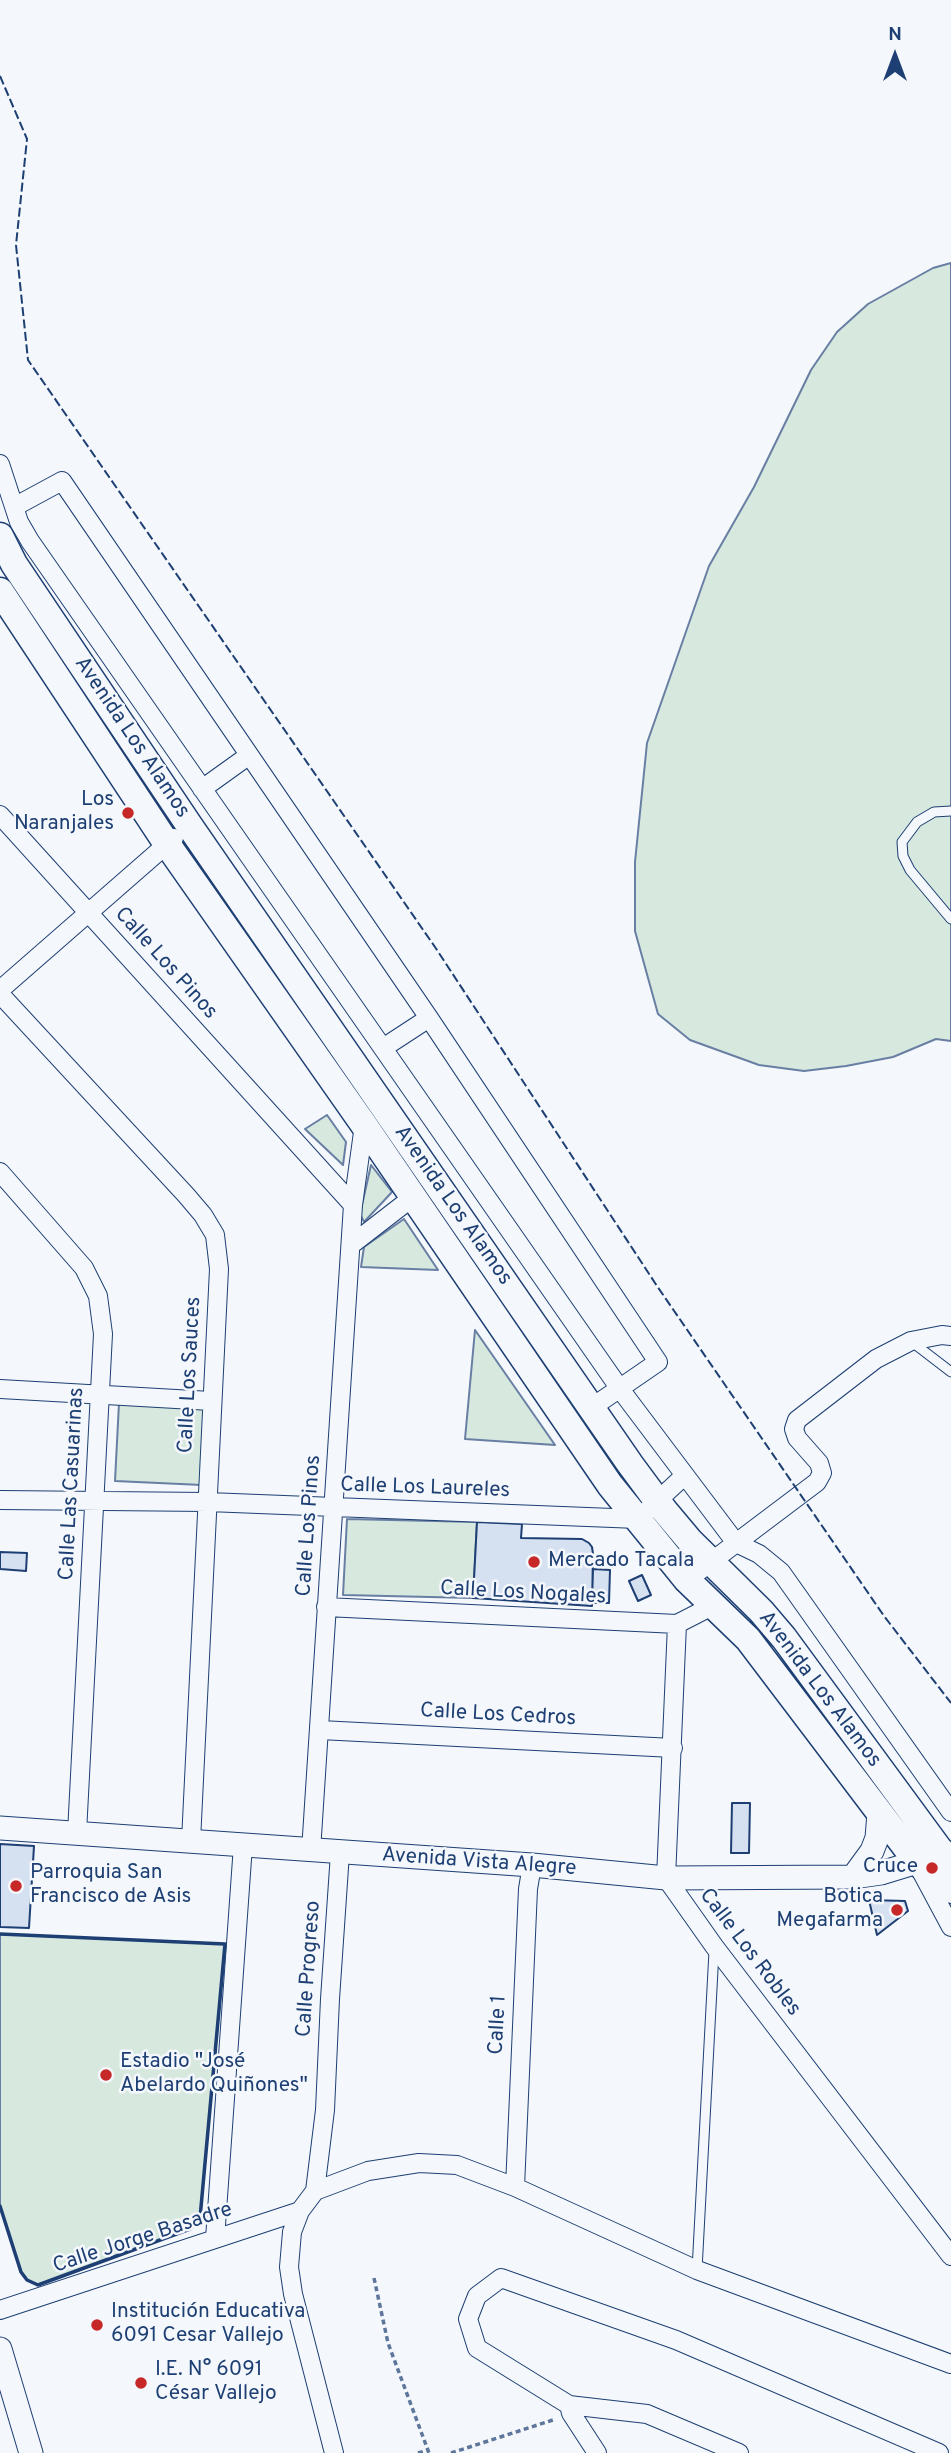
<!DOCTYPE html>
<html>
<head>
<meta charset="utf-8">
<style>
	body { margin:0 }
	#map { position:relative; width:951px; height:2453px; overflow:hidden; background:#f4f7fb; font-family:Overpass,sans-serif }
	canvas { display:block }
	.north { position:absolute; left:860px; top:21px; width:70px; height:70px; -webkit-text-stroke:5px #f4f7fb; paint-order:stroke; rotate:0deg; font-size:19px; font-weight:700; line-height:28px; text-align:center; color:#1d3f73 }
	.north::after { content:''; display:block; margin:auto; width:24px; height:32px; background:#1d3f73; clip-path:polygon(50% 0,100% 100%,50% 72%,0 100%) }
</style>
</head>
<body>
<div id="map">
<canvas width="951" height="2453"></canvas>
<div class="north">N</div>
</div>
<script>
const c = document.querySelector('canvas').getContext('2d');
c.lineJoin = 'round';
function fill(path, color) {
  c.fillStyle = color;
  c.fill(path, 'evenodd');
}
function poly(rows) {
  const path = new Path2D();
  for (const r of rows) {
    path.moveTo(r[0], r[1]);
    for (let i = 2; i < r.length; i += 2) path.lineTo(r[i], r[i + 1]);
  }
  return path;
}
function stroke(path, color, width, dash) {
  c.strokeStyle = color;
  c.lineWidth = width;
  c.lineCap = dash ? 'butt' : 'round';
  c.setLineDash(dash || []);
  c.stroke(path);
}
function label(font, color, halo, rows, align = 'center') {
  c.font = font + ' Overpass,sans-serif';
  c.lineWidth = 5;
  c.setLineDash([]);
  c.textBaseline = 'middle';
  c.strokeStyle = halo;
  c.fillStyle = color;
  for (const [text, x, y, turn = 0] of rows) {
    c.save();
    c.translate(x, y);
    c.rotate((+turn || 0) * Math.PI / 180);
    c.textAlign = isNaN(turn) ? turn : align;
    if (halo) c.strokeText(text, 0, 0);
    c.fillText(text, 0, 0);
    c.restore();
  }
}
const green = poly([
	[951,263,951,1041,936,1039,893,1057,846,1066,804,1071,759,1065,690,1040,658,1014,635,931,635,862,647,743,709,566,754,487,811,370,837,332,868,304,933,268,951,263],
	[327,1115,346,1142,343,1165,305,1129,327,1115],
	[371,1165,392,1192,364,1222,360,1214,371,1165],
	[404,1219,438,1270,361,1267,364,1247,404,1219],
	[475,1330,555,1445,465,1439,475,1330],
	[119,1403,205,1407,202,1485,115,1481,119,1403],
	[347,1519,477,1522,473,1598,343,1595,347,1519],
	[0,1934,225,1944,200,2218,190,2229,38,2285,27,2280,21,2272,0,2206,0,1934]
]);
const building = poly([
	[477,1522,522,1524,521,1538,582,1539,589,1543,592,1547,593,1554,592,1606,473,1598,477,1522],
	[0,1552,27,1553,26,1571,0,1569,0,1552],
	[593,1569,610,1570,609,1603,592,1603,593,1569],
	[642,1575,651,1595,638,1601,629,1581,642,1575],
	[732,1803,750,1803,749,1853,731,1853,732,1803],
	[0,1844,34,1846,29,1928,0,1927,0,1844],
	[869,1900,905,1901,908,1911,877,1935,869,1900]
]);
const path = poly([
	[374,2278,388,2343,429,2453],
	[418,2453,428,2450],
	[451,2453,556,2419]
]);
const service = poly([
	[951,811,934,812,917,822,902,842,903,856,910,870,951,919],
	[912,1342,951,1372],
	[697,2270,714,1951]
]);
const minor = poly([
	[0,464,19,522,30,541,620,1389,736,1543,759,1554,781,1572,951,1812],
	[14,507,62,481,429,1018,658,1362,591,1408],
	[202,789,248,756],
	[0,815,353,1205],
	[0,990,174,838],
	[0,994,186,1195,203,1215,215,1235,219,1269,191,1841],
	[383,1048,429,1018],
	[0,1172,84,1268,98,1296,103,1334,77,1833],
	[351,1245,413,1197],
	[0,1389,211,1401],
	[0,1500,208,1502,638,1519,684,1476],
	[687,1580,817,1482,822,1473,819,1463,797,1438,794,1429,797,1420,876,1359,911,1341,942,1335,951,1336],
	[326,1607,677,1624,714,1605],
	[677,1624,666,1878,714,1946,951,2256],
	[320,1730,673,1748],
	[311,1851,353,1205,364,1125],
	[921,1871,951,1927],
	[515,2187,528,1889,532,1865],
	[315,2191,368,2171,419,2163,457,2165,515,2187,697,2270,951,2364],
	[215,2239,243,1845],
	[0,2310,300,2211],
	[569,2405,571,2413,597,2453],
	[334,2453,293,2294,289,2267,292,2232,300,2211,315,2191,325,2110,330,1999,340,1853],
	[739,2453,647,2414,569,2405,477,2348,468,2319,477,2296,501,2278,676,2340,939,2453]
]);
const tertiary = poly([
	[0,1828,532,1865,666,1878,853,1877,881,1873,917,1862,931,1854],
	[853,1877,872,1851,877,1838,879,1813],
	[0,2349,31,2453]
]);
const secondary = poly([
	[0,536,14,564,189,825,630,1464,664,1510,690,1541,761,1611,784,1638,939,1849,951,1861],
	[0,591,167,844,364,1125,610,1485,687,1580,748,1639,917,1862,951,1890]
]);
const fence = poly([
	[0,76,27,139,16,245,28,360,435,947,657,1286,884,1616,951,1703]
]);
const wall = poly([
	[0,1934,225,1944,200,2218,190,2229,38,2285,27,2280,21,2272,0,2206]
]);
const markers = [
	[128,813,7,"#c62828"],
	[534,1562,7,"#c62828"],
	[932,1868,7,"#c62828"],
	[16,1886,7,"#c62828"],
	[897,1910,7,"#c62828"],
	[106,2075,7,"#c62828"],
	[97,2325,7,"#c62828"],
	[141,2383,7,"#c62828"]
];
const streetNames = [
	["Avenida Los Alamos",131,738,56],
	["Calle Los Pinos",165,964,48],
	["Avenida Los Alamos",452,1206,55],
	["Calle Los Sauces",191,1375,-87],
	["Calle Las Casuarinas",73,1484,-87],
	["Calle Los Laureles",425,1489,2],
	["Calle Los Pinos",310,1526,-86],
	["Calle Los Nogales",523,1594,3],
	["Avenida Los Alamos",819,1690,53],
	["Calle Los Cedros",498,1716,3],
	["Avenida Vista Alegre",479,1863,4],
	["Calle Los Robles",749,1953,53],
	["Calle Progreso",310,1969,-86],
	["Calle 1",499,2025,-87],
	["Calle Jorge Basadre",143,2239,-18]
];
const poiNames = [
	["Los",114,801,"right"],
	["Naranjales",114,825,"right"],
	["Mercado Tacala",548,1562],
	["Cruce",918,1868,"right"],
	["Parroquia San",30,1874],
	["Francisco de Asis",30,1898],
	["Botica",883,1898,"right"],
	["Megafarma",883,1922,"right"],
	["Estadio \"José",120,2063],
	["Abelardo Quiñones\"",120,2087],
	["Institución Educativa",111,2313],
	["6091 Cesar Vallejo",111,2337],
	["I.E. N° 6091",155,2371],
	["César Vallejo",155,2395]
];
fill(green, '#d7e8df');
stroke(green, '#687fa3', 2);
fill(building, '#d5e0f0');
stroke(building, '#1d3f73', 2);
stroke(service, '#1d3f73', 11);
stroke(minor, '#1d3f73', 20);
stroke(tertiary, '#1d3f73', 25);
stroke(secondary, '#1d3f73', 29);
stroke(path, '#5e769c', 3.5, [5, 3.5]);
stroke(service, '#f4f7fb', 9);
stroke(minor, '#f4f7fb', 18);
stroke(tertiary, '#f4f7fb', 23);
stroke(secondary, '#f4f7fb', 26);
stroke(fence, '#1d3f73', 2, [9, 3.5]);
stroke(wall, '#1d3f73', 3.5);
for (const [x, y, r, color] of markers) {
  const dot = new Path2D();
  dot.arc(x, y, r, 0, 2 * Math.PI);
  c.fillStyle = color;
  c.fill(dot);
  stroke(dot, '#f4f7fb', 2.5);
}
label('21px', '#1d3f73', '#f4f7fb', streetNames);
label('21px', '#1d3f73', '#f4f7fb', poiNames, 'left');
</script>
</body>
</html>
